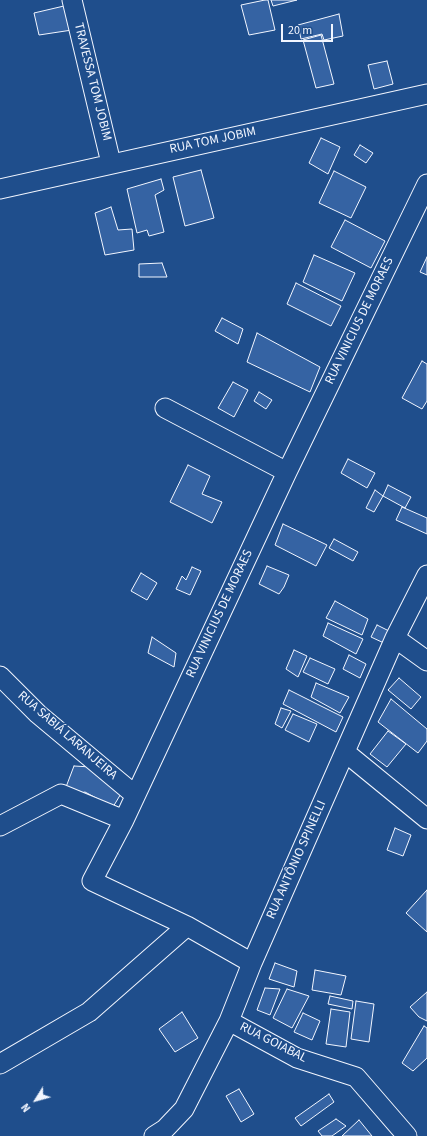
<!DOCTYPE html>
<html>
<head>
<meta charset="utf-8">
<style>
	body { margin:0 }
	#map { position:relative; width:427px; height:1136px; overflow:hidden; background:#1f4e8c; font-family:"Source Sans 3",sans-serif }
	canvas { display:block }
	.north { position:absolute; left:16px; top:1080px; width:40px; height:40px; -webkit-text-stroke:3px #1f4e8c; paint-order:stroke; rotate:233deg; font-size:11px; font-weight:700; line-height:16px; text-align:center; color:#f2f6ff }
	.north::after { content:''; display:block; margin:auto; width:14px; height:18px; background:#f2f6ff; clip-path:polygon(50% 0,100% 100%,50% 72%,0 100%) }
	.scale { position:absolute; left:281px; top:24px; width:52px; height:18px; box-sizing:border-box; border:2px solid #f2f6ff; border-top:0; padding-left:5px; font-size:12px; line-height:14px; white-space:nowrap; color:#f2f6ff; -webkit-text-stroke:3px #1f4e8c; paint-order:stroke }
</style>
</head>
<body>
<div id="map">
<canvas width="427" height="1136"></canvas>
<div class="north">N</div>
<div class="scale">20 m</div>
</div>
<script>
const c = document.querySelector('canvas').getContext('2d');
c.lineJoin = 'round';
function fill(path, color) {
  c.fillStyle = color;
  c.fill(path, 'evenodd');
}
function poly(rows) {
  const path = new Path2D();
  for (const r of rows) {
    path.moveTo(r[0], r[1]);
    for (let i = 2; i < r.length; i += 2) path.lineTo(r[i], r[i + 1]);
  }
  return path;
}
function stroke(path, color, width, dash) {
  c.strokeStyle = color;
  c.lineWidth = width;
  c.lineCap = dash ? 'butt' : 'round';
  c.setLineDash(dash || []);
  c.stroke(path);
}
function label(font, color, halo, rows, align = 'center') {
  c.font = font + ' "Source Sans 3",sans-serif';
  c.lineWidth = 3;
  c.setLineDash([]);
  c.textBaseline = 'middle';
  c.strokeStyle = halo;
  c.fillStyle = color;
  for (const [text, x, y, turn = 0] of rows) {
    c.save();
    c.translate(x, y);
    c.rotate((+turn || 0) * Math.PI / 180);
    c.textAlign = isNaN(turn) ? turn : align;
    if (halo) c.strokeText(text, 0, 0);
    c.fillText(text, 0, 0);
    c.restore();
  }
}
const building = poly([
	[265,0,268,0,275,30,249,35,241,5,265,0],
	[271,0,297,0,273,6,271,0],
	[64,6,72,30,39,35,34,13,64,6],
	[339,14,343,36,324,40,322,34,301,39,298,25,339,14],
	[321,35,334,84,316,88,303,40,321,35],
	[387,61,393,84,374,89,368,65,387,61],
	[321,138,340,147,328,174,309,163,321,138],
	[360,145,373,153,366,163,354,155,360,145],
	[201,170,214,218,185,226,173,177,201,170],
	[334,171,366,187,351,218,319,203,334,171],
	[161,179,164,190,155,195,164,232,149,236,147,230,137,233,127,189,161,179],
	[111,207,118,230,132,229,134,250,105,255,95,213,111,207],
	[345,220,385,241,371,268,331,247,345,220],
	[314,255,355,273,342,301,303,282,314,255],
	[427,257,427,275,420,272,427,257],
	[162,263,167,277,139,277,139,264,162,263],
	[296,283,341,306,331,326,287,304,296,283],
	[222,318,243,329,238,344,215,331,222,318],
	[257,333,320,367,310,392,247,362,257,333],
	[422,361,427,364,427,401,422,409,402,398,422,361],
	[233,382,248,390,234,417,218,408,233,382],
	[259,392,272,400,266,409,254,401,259,392],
	[348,459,375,473,367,488,341,473,348,459],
	[188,465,210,476,202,494,222,502,212,523,170,502,188,465],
	[388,485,411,497,405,508,383,496,388,485],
	[375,490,383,496,374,512,366,508,375,490],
	[402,507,427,518,427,534,396,520,402,507],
	[283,524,327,545,316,566,275,545,283,524],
	[334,539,358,552,353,561,329,548,334,539],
	[267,566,289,575,284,587,279,594,259,584,267,566],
	[192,567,201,571,190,595,176,589,182,576,186,580,192,567],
	[141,573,157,583,147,600,131,591,141,573],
	[335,601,368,619,362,635,326,618,335,601],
	[328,623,363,639,356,654,323,636,328,623],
	[377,625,391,632,386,644,371,637,377,625],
	[152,637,176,653,174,667,148,653,152,637],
	[294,650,307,656,298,677,286,669,294,650],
	[349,655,366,664,360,678,343,669,349,655],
	[310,658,335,669,328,684,303,672,310,658],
	[399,678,421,697,411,709,388,690,399,678],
	[316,683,349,697,340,713,311,697,316,683],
	[289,690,343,717,336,732,283,704,289,690],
	[391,699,427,729,427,741,418,753,378,722,391,699],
	[281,708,291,711,282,728,275,724,281,708],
	[293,714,317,724,309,742,285,730,293,714],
	[388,731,406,744,387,767,370,754,388,731],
	[74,766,91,767,122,792,113,807,85,792,81,793,66,787,74,766],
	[395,828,411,835,403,856,387,850,395,828],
	[427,890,427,932,406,913,427,890],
	[275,963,297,971,294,987,269,979,275,963],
	[315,970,346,976,341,995,312,990,315,970],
	[265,988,280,989,270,1015,257,1010,265,988],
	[287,989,309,996,292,1028,273,1018,287,989],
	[427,992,427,1021,419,1017,410,1007,427,992],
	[330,996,353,1001,352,1009,328,1004,330,996],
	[356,1001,374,1004,369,1042,351,1039,356,1001],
	[331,1009,350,1012,346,1047,326,1044,331,1009],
	[182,1012,198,1038,175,1052,159,1029,182,1012],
	[303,1013,320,1021,312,1040,294,1032,303,1013],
	[424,1026,427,1028,427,1058,413,1071,402,1063,424,1026],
	[239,1089,254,1114,241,1122,226,1096,239,1089],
	[329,1094,334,1102,301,1126,295,1118,329,1094],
	[336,1119,346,1126,332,1136,322,1136,318,1131,336,1119],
	[359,1120,372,1136,342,1136,359,1120]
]);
const minor = poly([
	[72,0,111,163],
	[0,189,427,94],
	[165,408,287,472],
	[395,638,427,661],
	[0,676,38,714,135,795],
	[345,752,427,819],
	[0,826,61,794,124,820],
	[252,963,187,926,92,881,124,820,287,472,427,184],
	[229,1021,297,1058,356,1077,407,1136],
	[0,1064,89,1012,187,926],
	[154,1136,165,1129,184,1109,229,1021,252,963,395,638,427,575]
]);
const streetNames = [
	["TRAVESSA TOM JOBIM",92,82,76],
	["RUA TOM JOBIM",213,141,-12],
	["RUA VINICIUS DE MORAES",360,321,-64],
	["RUA VINICIUS DE MORAES",220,614,-65],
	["RUA SABIÁ LARANJEIRA",67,736,41],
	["RUA ANTÔNIO SPINELLI",297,860,-66],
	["RUA GOIABAL",273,1043,27]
];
fill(building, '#3563a3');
stroke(building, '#f2f6ff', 1);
stroke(minor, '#f2f6ff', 21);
stroke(minor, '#1f4e8c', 19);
label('13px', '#f2f6ff', '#1f4e8c', streetNames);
</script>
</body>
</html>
